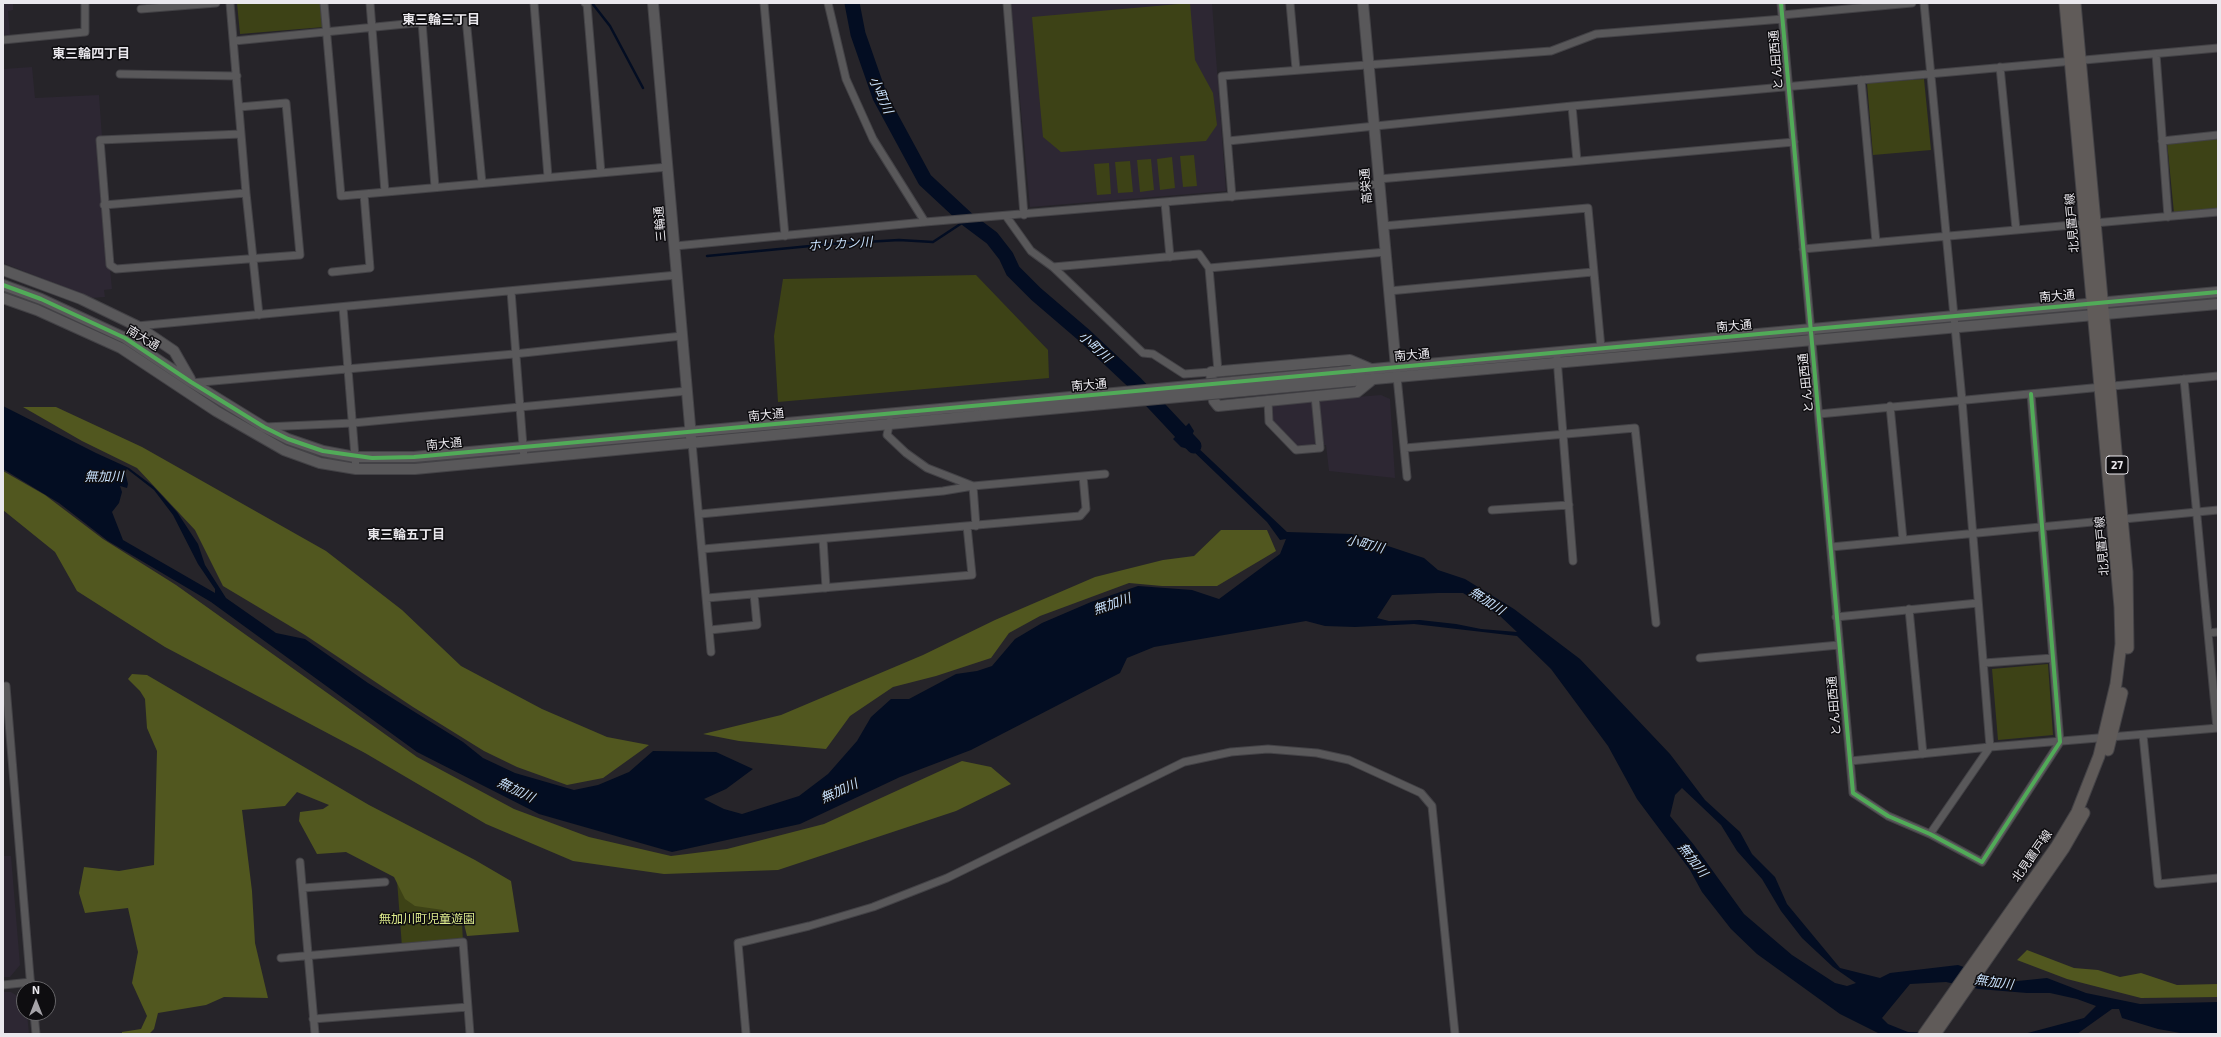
<!DOCTYPE html>
<html>
<head>
<meta charset="utf-8">
<style>
	body { margin:0 }
	#map { position:relative; width:2221px; height:1037px; overflow:hidden; background:#262429; font-family:"Exo 2",sans-serif }
	canvas { display:block }
	.frame { position:absolute; inset:0; border:4px solid #eae8ed; pointer-events:none }
	.north { position:absolute; left:16px; top:981px; width:40px; height:40px; box-sizing:border-box; background:#0e0d10; border:1px solid #666568; border-radius:50%; rotate:0deg; font-size:11px; font-weight:700; line-height:16px; text-align:center; color:#eae8ed }
	.north::after { content:''; display:block; margin:auto; width:14px; height:18px; background:#a5a3a8; clip-path:polygon(50% 0,100% 100%,50% 72%,0 100%) }
</style>
</head>
<body>
<div id="map">
<canvas width="2221" height="1037"></canvas>
<div class="frame"></div>
<div class="north">N</div>
</div>
<script>
const c = document.querySelector('canvas').getContext('2d');
c.lineJoin = 'round';
function fill(path, color) {
  c.fillStyle = color;
  c.fill(path, 'evenodd');
}
function poly(rows) {
  const path = new Path2D();
  for (const r of rows) {
    path.moveTo(r[0], r[1]);
    for (let i = 2; i < r.length; i += 2) path.lineTo(r[i], r[i + 1]);
  }
  return path;
}
function stroke(path, color, width, dash) {
  c.strokeStyle = color;
  c.lineWidth = width;
  c.lineCap = dash ? 'butt' : 'round';
  c.setLineDash(dash || []);
  c.stroke(path);
}
function label(font, color, halo, rows, align = 'center') {
  c.font = font + ' "Exo 2","Noto Sans JP",sans-serif';
  c.lineWidth = 3;
  c.setLineDash([]);
  c.textBaseline = 'middle';
  c.strokeStyle = halo;
  c.fillStyle = color;
  for (const [text, x, y, turn = 0] of rows) {
    c.save();
    c.translate(x, y);
    c.rotate((+turn || 0) * Math.PI / 180);
    c.textAlign = isNaN(turn) ? turn : align;
    if (halo) c.strokeText(text, 0, 0);
    c.fillText(text, 0, 0);
    c.restore();
  }
}
const built = poly([
	[3,3,13,3,13,10,8,11,10,35,3,35],
	[1011,3,1212,3,1226,191,1030,207],
	[32,67,35,98,99,95,102,137,97,138,112,289,104,290,105,297,91,298,3,263,3,69],
	[1381,395,1390,399,1395,478,1329,471,1326,445,1297,447,1272,420,1270,404],
	[3,856,11,856,20,965,10,977,3,977],
	[3,992,11,992,24,1000,24,1013,27,1013,29,1034,3,1034]
]);
const green = poly([
	[237,3,322,3,324,27,240,34],
	[1190,3,1195,60,1213,93,1217,125,1206,141,1061,152,1043,137,1032,17],
	[1924,79,1931,150,1873,155,1867,83],
	[2218,138,2218,209,2174,213,2167,142],
	[1194,155,1197,186,1183,187,1180,156],
	[1172,157,1175,188,1160,190,1157,159],
	[1151,159,1154,190,1140,192,1137,160],
	[1130,161,1133,192,1118,193,1115,162],
	[1109,163,1111,194,1097,195,1094,164],
	[976,275,1048,350,1049,378,778,402,774,336,783,279],
	[2048,664,2053,735,1998,740,1992,669],
	[397,880,461,903,463,942,402,947]
]);
const forest = poly([
	[23,407,56,407,142,447,326,551,402,610,461,666,542,709,607,737,649,745,603,778,567,785,517,767,484,751,413,707,305,635,223,586,195,530,137,468,82,441],
	[3,471,45,495,103,539,176,585,417,757,514,809,589,837,671,856,727,849,824,824,962,761,991,767,1011,784,956,811,778,870,664,874,573,861,486,824,365,753,165,647,77,591,55,552,3,510],
	[1221,530,1267,530,1276,551,1217,586,1162,586,1129,583,1040,616,1009,633,991,658,936,676,893,687,850,716,826,749,739,741,703,734,781,715,923,655,995,620,1095,577,1163,560,1194,556],
	[132,674,147,675,369,805,475,860,511,881,519,932,467,936,463,920,444,920,443,910,415,906,405,899,394,877,346,852,317,854,299,821,300,812,323,809,329,805,297,792,285,806,242,810,252,891,255,943,268,998,224,997,206,1005,158,1013,154,1029,149,1034,122,1034,122,1032,141,1029,147,1016,132,983,138,952,128,908,85,913,79,893,84,867,119,871,154,865,157,751,147,728,145,699,140,691,128,679],
	[2027,950,2074,968,2098,970,2120,977,2141,973,2177,985,2218,984,2218,997,2141,998,2067,979,2017,960]
]);
const water = poly([
	[3,406,96,453,129,468,153,486,177,512,198,544,205,565,226,598,276,633,305,639,368,683,463,742,483,758,515,773,574,790,598,785,629,772,653,751,716,752,753,769,726,789,704,799,724,809,742,814,799,796,828,774,857,741,871,717,891,699,909,699,956,674,977,671,992,666,1015,639,1042,623,1091,602,1138,586,1192,590,1219,599,1280,554,1286,539,1280,540,1267,522,1192,450,1181,447,1173,439,1189,423,1194,431,1191,437,1194,444,1287,532,1352,534,1424,558,1438,570,1465,579,1514,609,1580,659,1670,754,1705,800,1740,832,1752,854,1775,877,1787,904,1840,968,1880,978,1890,973,1958,965,2008,982,2047,978,2086,993,2140,1004,2218,1002,2218,1034,2186,1034,2158,1029,2122,1018,2119,1009,2112,1009,2077,1034,2024,1034,2084,1018,2096,1006,2077,999,2050,993,2027,993,1979,989,1946,982,1910,984,1882,1018,1888,1024,1908,1032,1976,1034,1880,1034,1840,1014,1757,954,1731,929,1702,892,1690,870,1637,799,1608,746,1551,669,1517,636,1414,624,1355,627,1325,626,1306,621,1154,647,1127,658,1120,673,971,750,900,777,800,824,672,852,539,814,417,752,211,602,108,541,59,503,3,469],
	[127,469,154,490,173,515,198,564,215,589,215,593,123,540,112,512,119,503,122,492,120,486,127,488,128,484,125,472],
	[1438,593,1463,593,1499,615,1517,632,1481,629,1456,624,1420,620,1389,621,1377,618,1392,595],
	[1682,788,1721,825,1737,851,1762,879,1781,911,1802,938,1833,967,1856,983,1847,986,1835,983,1792,955,1744,914,1694,845,1670,816,1675,795]
]);
const stream = poly([
	[592,3,610,26,643,88],
	[707,256,831,244,899,240,933,242,965,221]
]);
const river = poly([
	[852,3,858,34,880,97,925,180,968,220,992,238,1006,256,1013,271,1036,294,1085,336,1135,383,1194,446]
]);
const street = poly([
	[230,3,246,193,259,315],
	[324,3,341,196,668,167],
	[370,3,385,192],
	[534,3,548,177],
	[585,3,587,4,601,173],
	[764,3,785,236],
	[828,3,846,79,873,139,925,222],
	[1007,3,1024,215],
	[1290,3,1296,69],
	[1781,3,1853,793,1888,816,1930,834,1982,862,2060,742,2031,394],
	[1924,3,1962,400,1990,747,1930,834],
	[141,9,216,3],
	[1782,15,1912,3],
	[422,22,435,187],
	[3,40,85,32,85,3],
	[234,41,466,18,482,183],
	[2156,54,2168,217],
	[2000,67,2016,229],
	[120,74,237,76],
	[1861,80,1876,242],
	[1572,106,1577,161],
	[239,107,286,103,300,255,116,269,110,265,100,140,241,134],
	[1228,141,1572,106,2218,48],
	[2162,141,2218,135],
	[1379,179,1794,142],
	[1232,197,1222,76,1551,51,1596,34,1783,19],
	[1165,203,1170,257],
	[104,205,246,193],
	[1006,216,1031,251,1053,267,1199,254,1209,268],
	[1383,226,1588,208,1601,348],
	[675,246,925,222,1379,184],
	[1803,249,2218,212],
	[1053,267,1143,353,1153,354,1184,374,1211,372],
	[332,272,370,268,364,194],
	[511,291,524,459],
	[1389,291,1593,272],
	[343,307,356,469],
	[137,326,677,275],
	[1557,358,1573,561],
	[1396,367,1407,477],
	[1218,371,1209,268,1386,252],
	[2184,379,2217,728],
	[191,383,514,354,682,336],
	[1268,401,1269,422,1296,450,1320,448,1315,396],
	[1890,406,1903,540],
	[1819,414,2218,376],
	[890,421,887,435,906,453,927,468,973,486,1105,474],
	[265,427,353,423,687,391],
	[692,443,711,652],
	[1405,448,1635,428,1656,623],
	[1492,510,1569,505],
	[700,514,943,491,973,486,976,526],
	[823,539,826,588],
	[1831,547,2218,510],
	[703,549,1080,516,1086,509,1083,476],
	[707,598,972,575,967,526],
	[1909,609,1923,754],
	[1836,617,1978,603],
	[710,630,757,625,754,594],
	[2208,633,2218,632],
	[1700,658,1839,645],
	[1984,663,2053,658],
	[6,686,31,989],
	[2143,735,2158,884,2218,878],
	[1850,761,1990,747,2218,728],
	[300,862,315,1034],
	[303,888,385,882],
	[281,958,463,942,470,1034],
	[3,985,31,982],
	[34,1013,36,1034],
	[313,1019,468,1007],
	[746,1034,738,943,809,926,873,907,947,878,1184,762,1231,752,1268,749,1317,753,1349,760,1421,793,1432,806,1455,1034]
]);
const secondary = poly([
	[653,3,691,437],
	[1363,3,1396,367],
	[3,270,81,299,137,326,174,351,190,379],
	[3,285,41,299,125,338,191,382,264,427,288,439,323,451,355,457,414,457,984,405],
	[3,298,37,310,121,348,216,411,284,450,320,463,356,469,415,469,985,415],
	[1371,369,1350,360,1211,372,1214,401,1218,406,1357,392,1373,379],
	[1351,371,2218,292],
	[1352,381,2218,304]
]);
const primary = poly([
	[2075,3,2127,572,2128,648],
	[2108,750,2122,693],
	[1924,1034,2056,847,2077,812,2099,756,2116,684,2121,644,2120,607,2065,3],
	[1935,1034,2064,848,2084,813]
]);
const secondaryBridge = poly([
	[984,405,1351,371],
	[985,415,1352,381]
]);
const cycleway = poly([
	[1781,3,1853,793,1888,816,1930,834,1982,862,2060,742,2031,394],
	[3,285,41,299,125,338,191,382,264,427,288,439,323,451,372,458,414,457,2218,292]
]);
const shields = [
	[2117,465,22]
];
const shieldNames = [
	["27",2117,465]
];
const streetNames = [
	["とん田西通",1776,60,-95],
	["高栄通",1366,186,-95],
	["北見置戸線",2072,223,-95],
	["三輪通",660,224,-95],
	["南大通",2057,296,-5],
	["南大通",1734,326,-5],
	["南大通",143,338,31],
	["南大通",1412,355,-5],
	["とん田西通",1806,383,-96],
	["南大通",1089,385,-5],
	["南大通",766,415,-6],
	["南大通",444,444,-6],
	["北見置戸線",2102,546,-95],
	["とん田西通",1834,706,-95],
	["北見置戸線",2032,856,-55]
];
const parkNames = [
	["無加川町児童遊園",427,919]
];
const neighbourhoodNames = [
	["東三輪三丁目",441,20],
	["東三輪四丁目",91,54],
	["東三輪五丁目",406,535]
];
const waterNames = [
	["小町川",881,95,66],
	["ホリカン川",840,244,-4],
	["小町川",1095,347,42],
	["無加川",104,477],
	["小町川",1365,544,14],
	["無加川",1487,601,33],
	["無加川",1112,604,-19],
	["無加川",516,790,26],
	["無加川",839,791,-24],
	["無加川",1693,860,52],
	["無加川",1994,982,8]
];
fill(built, '#2d2733');
fill(green, '#3d4216');
fill(forest, '#51571f');
fill(water, '#030d22');
stroke(stream, '#030d22', 2.5);
stroke(river, '#030d22', 15);
stroke(street, '#434246', 9);
stroke(secondary, '#434246', 12);
stroke(primary, '#434246', 13);
stroke(street, '#59585a', 7);
stroke(secondary, '#59585a', 10);
stroke(primary, '#605b59', 11);
stroke(secondaryBridge, '#434246', 12, []);
stroke(secondaryBridge, '#59585a', 10);
stroke(cycleway, '#51ab58', 4);
for (const [x, y, w] of shields) {
  const box = new Path2D();
  box.roundRect(x - w / 2, y - 9, w, 18, 3);
  c.fillStyle = '#0e0d10';
  c.fill(box);
  stroke(box, '#eae8ed', 1);
}
label('bold 11px', '#eae8ed', null, shieldNames);
label('12px', '#eae8ed', '#0e0d10', streetNames);
label('12px', '#ddeb8c', '#0e0d10', parkNames);
label('bold 13px', '#eae8ed', '#0e0d10', neighbourhoodNames);
label('italic 13px', '#c6dffb', '#0e0d10', waterNames);
</script>
</body>
</html>
